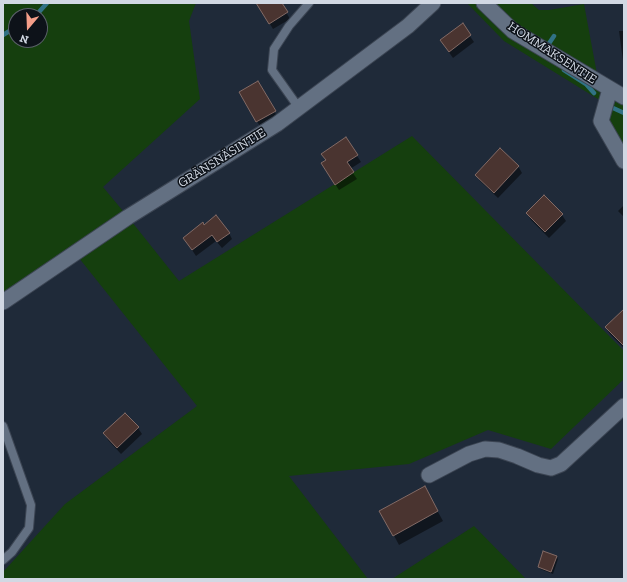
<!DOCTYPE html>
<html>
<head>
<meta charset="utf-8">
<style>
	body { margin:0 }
	#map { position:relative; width:627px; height:582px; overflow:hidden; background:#1f2a39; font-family:"Zilla Slab",serif }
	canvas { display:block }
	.frame { position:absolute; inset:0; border:4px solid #d1d8e3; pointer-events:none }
	.north { position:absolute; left:8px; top:8px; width:40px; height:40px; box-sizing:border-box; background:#0d1219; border:1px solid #5b616a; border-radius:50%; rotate:199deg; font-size:11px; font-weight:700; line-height:16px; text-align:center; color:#d1d8e3 }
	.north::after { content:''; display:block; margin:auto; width:14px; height:18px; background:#f49e89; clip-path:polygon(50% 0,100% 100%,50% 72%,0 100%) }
</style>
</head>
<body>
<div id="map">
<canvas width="627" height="582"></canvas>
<div class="frame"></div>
<div class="north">N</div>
</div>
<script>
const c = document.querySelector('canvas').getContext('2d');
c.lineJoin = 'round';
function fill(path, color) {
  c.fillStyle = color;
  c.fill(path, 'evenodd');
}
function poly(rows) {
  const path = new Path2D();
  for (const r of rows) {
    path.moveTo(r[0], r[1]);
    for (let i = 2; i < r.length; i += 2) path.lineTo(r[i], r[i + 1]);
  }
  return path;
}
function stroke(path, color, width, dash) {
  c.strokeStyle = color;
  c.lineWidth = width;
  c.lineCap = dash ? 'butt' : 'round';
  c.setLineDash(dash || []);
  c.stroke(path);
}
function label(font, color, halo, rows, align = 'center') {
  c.font = font + ' "Zilla Slab",serif';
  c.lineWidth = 3;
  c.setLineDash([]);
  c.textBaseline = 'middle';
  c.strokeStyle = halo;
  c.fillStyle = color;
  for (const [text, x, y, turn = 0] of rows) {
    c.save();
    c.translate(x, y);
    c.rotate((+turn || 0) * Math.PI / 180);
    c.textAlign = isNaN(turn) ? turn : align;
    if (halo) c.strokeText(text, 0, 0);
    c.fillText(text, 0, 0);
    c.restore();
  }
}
const green = poly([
	[3,3,196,3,189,21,200,99,103,187,128,217,179,281,412,136,624,351,624,379,551,449,488,430,409,464,289,476,368,579,3,579,3,572,65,504,197,406,75,253,3,302],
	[16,16,40,16,40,40,16,40],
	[467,3,484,3,624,97,624,161,601,121,606,104,504,41],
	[491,3,531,3,539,10,549,10,584,4,597,74,520,29],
	[474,526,526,579,392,579]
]);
const shadow = poly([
	[257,3,281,3,290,19,273,29],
	[462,25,474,42,453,58,441,41],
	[619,31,624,31,624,68],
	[258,82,278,118,261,128,240,93],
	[346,139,361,162,350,169,357,179,339,190,326,170,327,161],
	[518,166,522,173,498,198,480,181,477,175],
	[624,205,624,217,618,211],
	[527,213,562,215,566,221,549,238,531,220],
	[204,226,229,233,232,239,222,248,216,241,196,256,184,238],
	[624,310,624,348,610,334,606,328],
	[125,414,138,428,142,434,121,454,108,440,105,434],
	[424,487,443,521,399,545,381,511],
	[557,557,558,559,553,574,540,569,539,566]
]);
const stream = poly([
	[33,16,39,12,47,3],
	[3,35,16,27],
	[546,48,554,36],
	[564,70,586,84,594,93],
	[613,108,624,113]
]);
const building = poly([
	[256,3,282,3,288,12,269,24,256,3],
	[463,23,471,35,449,52,440,40,463,23],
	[258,81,276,111,256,122,239,92,258,81],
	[346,137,358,155,347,162,354,172,335,185,321,163,326,160,321,154,346,137],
	[500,148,519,166,494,193,475,175,500,148],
	[544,195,563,214,545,232,526,213,544,195],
	[216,215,230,233,217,242,212,235,192,250,183,238,203,222,204,225,216,215],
	[624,309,624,346,605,327,624,309],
	[125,413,139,427,117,448,103,433,125,413],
	[425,486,438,511,393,536,379,511,425,486],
	[543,551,557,556,551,572,538,567,543,551]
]);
const service = poly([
	[299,108,272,70,274,49,289,26,309,3],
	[3,426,31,505,29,528,12,552,3,560]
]);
const minor = poly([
	[484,3,513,31,624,97],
	[610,89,601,121,624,161],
	[3,302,128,217,277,124,408,26,433,3],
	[429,475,469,454,485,449,499,450,517,456,538,465,551,468,561,464,624,406]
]);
const streetNames = [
	["HOMMAKSENTIE",552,53,33],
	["GRÄNSNÄSINTIE",222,158,-32]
];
fill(green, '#153f0e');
fill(shadow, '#0007');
stroke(stream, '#317285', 4.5);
fill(building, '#4a3430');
stroke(building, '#826a65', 1);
stroke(service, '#3c4553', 10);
stroke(minor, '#3c4553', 17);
stroke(service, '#637082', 8);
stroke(minor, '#637082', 15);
label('13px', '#d1d8e3', '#0d1219', streetNames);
</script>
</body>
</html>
